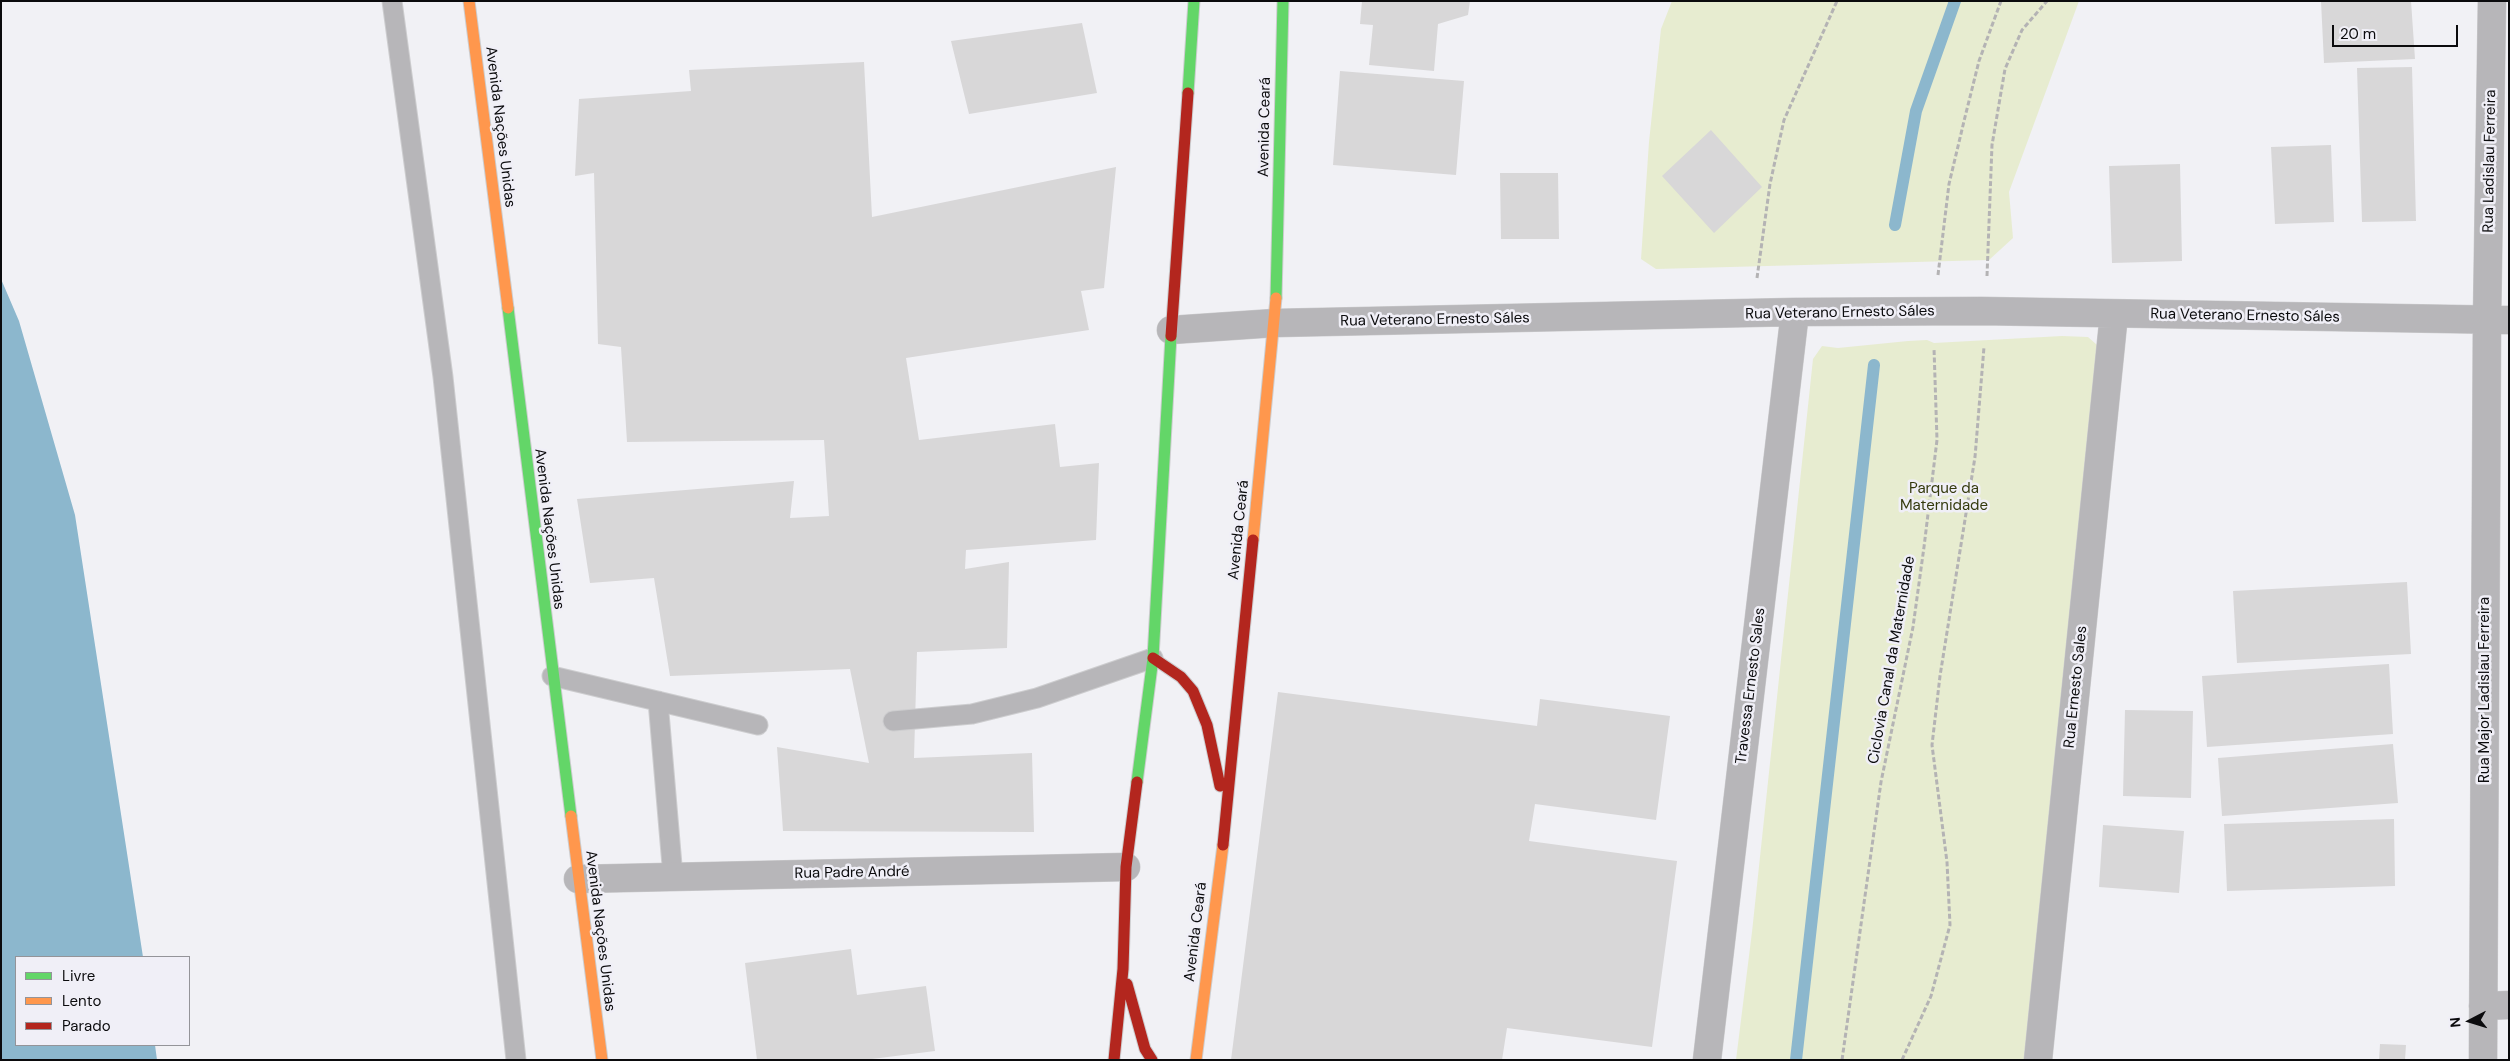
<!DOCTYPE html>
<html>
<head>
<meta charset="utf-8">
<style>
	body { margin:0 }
	#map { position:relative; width:2510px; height:1061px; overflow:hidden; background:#f1f1f5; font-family:"DM Sans",sans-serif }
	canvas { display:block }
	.frame { position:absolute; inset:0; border:2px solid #0b0b0d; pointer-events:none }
	.legend { position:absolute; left:15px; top:956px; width:175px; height:90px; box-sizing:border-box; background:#f0eff7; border:1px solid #949499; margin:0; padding:6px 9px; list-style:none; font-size:15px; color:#0b0b0d }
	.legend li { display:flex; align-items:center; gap:10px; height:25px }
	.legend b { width:25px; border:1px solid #949499 }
	.north { position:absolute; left:2445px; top:996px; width:50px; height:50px; -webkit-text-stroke:4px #f0eff7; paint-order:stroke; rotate:265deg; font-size:14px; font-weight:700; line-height:20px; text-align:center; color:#0b0b0d }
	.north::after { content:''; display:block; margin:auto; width:18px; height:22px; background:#0b0b0d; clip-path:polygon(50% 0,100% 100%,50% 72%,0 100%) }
	.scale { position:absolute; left:2332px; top:25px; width:126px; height:22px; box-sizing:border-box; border:2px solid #0b0b0d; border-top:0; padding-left:6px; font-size:15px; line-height:18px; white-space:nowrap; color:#0b0b0d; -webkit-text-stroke:4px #f0eff7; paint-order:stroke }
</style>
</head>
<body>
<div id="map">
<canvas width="2510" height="1061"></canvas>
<div class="frame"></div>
<ul class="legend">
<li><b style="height:6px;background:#63d668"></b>Livre</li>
<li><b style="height:6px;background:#ff974d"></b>Lento</li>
<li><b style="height:6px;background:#b3261e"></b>Parado</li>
</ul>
<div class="north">N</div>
<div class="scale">20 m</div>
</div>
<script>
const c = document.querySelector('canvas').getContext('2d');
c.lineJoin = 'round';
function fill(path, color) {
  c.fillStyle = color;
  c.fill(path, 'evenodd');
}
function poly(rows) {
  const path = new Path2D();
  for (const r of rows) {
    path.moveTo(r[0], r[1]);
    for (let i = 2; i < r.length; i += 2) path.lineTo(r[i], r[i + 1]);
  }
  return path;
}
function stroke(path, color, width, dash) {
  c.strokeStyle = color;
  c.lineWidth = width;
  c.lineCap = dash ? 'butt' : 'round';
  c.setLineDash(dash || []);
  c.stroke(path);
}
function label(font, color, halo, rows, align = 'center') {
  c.font = font + ' "DM Sans",sans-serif';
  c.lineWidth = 5;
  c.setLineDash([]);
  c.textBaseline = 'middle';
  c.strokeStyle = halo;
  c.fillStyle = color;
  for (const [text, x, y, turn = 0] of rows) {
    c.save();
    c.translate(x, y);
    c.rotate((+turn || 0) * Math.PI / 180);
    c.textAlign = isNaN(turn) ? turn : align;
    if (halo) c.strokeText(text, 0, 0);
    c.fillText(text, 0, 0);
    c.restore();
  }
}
const green = poly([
	[1672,1,2079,1,2009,192,2013,238,1989,260,1656,269,1641,259,1649,142,1661,29],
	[2062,336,2088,337,2105,352,2028,1060,1736,1060,1752,932,1813,359,1822,346,1838,348,1908,341,1927,340,1934,343]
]);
const water = poly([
	[1,279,19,321,75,515,143,957,16,957,16,1045,155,1045,157,1060,1,1060]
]);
const stream = poly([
	[1895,225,1916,111,1955,1],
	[1796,1060,1874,365]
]);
const building = poly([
	[1362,1,1470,1,1468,15,1438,24,1434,71,1369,65,1373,25,1360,24],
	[2321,1,2411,1,2415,59,2324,63],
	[1082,23,1097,93,969,114,951,41],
	[864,62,872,217,1116,167,1104,288,1081,291,1089,330,906,358,919,440,1055,424,1060,467,1099,463,1096,540,966,550,965,569,1009,562,1007,648,917,652,914,758,1032,753,1034,832,783,831,777,747,869,763,850,669,670,676,654,578,590,583,577,499,794,481,790,518,829,516,824,440,627,442,621,347,598,344,594,173,575,176,579,99,691,91,689,70],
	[2412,67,2416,221,2362,222,2357,68],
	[1340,71,1464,81,1456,175,1333,165],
	[1711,130,1762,187,1714,233,1662,176],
	[2331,145,2334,222,2275,224,2271,147],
	[2180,164,2182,261,2112,263,2109,166],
	[1500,173,1558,173,1559,239,1501,239],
	[2407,582,2411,654,2237,663,2233,591],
	[2389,664,2393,734,2207,747,2202,676],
	[1278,692,1537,726,1540,699,1670,716,1656,820,1535,804,1529,841,1677,861,1652,1047,1507,1028,1502,1060,1231,1060],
	[2125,710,2193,711,2191,798,2123,796],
	[2393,744,2398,803,2222,816,2218,758],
	[2394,819,2395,886,2227,891,2224,824],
	[2103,825,2184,831,2179,893,2099,887],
	[851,949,857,995,926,986,935,1051,864,1060,757,1060,745,963],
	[2380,1044,2406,1045,2405,1060,2379,1060]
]);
const path = poly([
	[1938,275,1949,184,1965,117,1979,61,2001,1],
	[1987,276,1992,145,2005,69,2022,30,2047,1],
	[1757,278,1770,184,1784,120,1837,1],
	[1842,1060,1881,782,1913,627,1924,547,1937,440,1934,348],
	[1902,1060,1931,996,1950,925,1947,862,1932,745,1940,676,1975,457,1984,347]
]);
const lane = poly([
	[392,1,443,377,516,1060],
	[552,676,758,725],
	[658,701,673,877],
	[893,721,972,714,1037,698,1153,658]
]);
const street = poly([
	[1171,330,1275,323,1795,312,1981,311,2509,320],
	[578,879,1126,867],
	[2483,1006,2509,1005],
	[1707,1060,1795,312],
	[2038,1060,2114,314],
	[2483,1060,2487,320,2492,1]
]);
const fast = poly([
	[1188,93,1194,1],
	[1276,298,1283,1],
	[508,308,571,816],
	[1137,782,1153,658,1171,336]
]);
const slow = poly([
	[469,1,508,308],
	[1253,540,1276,298],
	[571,816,602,1060],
	[1196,1060,1223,845]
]);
const jam = poly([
	[1171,336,1188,93],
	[1153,658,1181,677,1193,691,1207,725,1220,786],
	[1223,845,1253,540],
	[1127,984,1145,1049,1152,1060],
	[1114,1060,1123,969,1126,867,1137,782]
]);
const streetNames = [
	["Avenida Nações Unidas",500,127,83],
	["Avenida Ceará",1265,127,-89],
	["Rua Ladislau Ferreira",2490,161,-89],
	["Rua Veterano Ernesto Sáles",1840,313,-1],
	["Rua Veterano Ernesto Sáles",2245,316,1],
	["Rua Veterano Ernesto Sáles",1435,320,-1],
	["Avenida Nações Unidas",549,529,83],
	["Avenida Ceará",1239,530,-84],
	["Ciclovia Canal da Maternidade",1892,660,-80],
	["Travessa Ernesto Sales",1751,686,-83],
	["Rua Ernesto Sales",2076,687,-84],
	["Rua Major Ladislau Ferreira",2485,690,-90],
	["Rua Padre André",852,873,-1],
	["Avenida Nações Unidas",600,931,83],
	["Avenida Ceará",1196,932,-83]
];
const parkNames = [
	["Parque da",1944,489],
	["Maternidade",1944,506]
];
fill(green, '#e7ecd0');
fill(water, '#8cb7cd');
stroke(stream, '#8cb7cd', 12);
fill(building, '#d8d7d8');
stroke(lane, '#cdcdcf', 21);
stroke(street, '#cdcdcf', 29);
stroke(fast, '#cdcdcf', 13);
stroke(slow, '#cdcdcf', 13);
stroke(jam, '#cdcdcf', 13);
stroke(path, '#b4b3b4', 3, [5, 2.5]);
stroke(lane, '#b7b6b9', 19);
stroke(street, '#b7b6b9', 28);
stroke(fast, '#63d668', 11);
stroke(slow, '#ff974d', 11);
stroke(jam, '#b3261e', 11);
label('15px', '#0b0b0d', '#f0eff7', streetNames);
label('15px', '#343a0d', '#f0eff7', parkNames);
</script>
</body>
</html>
